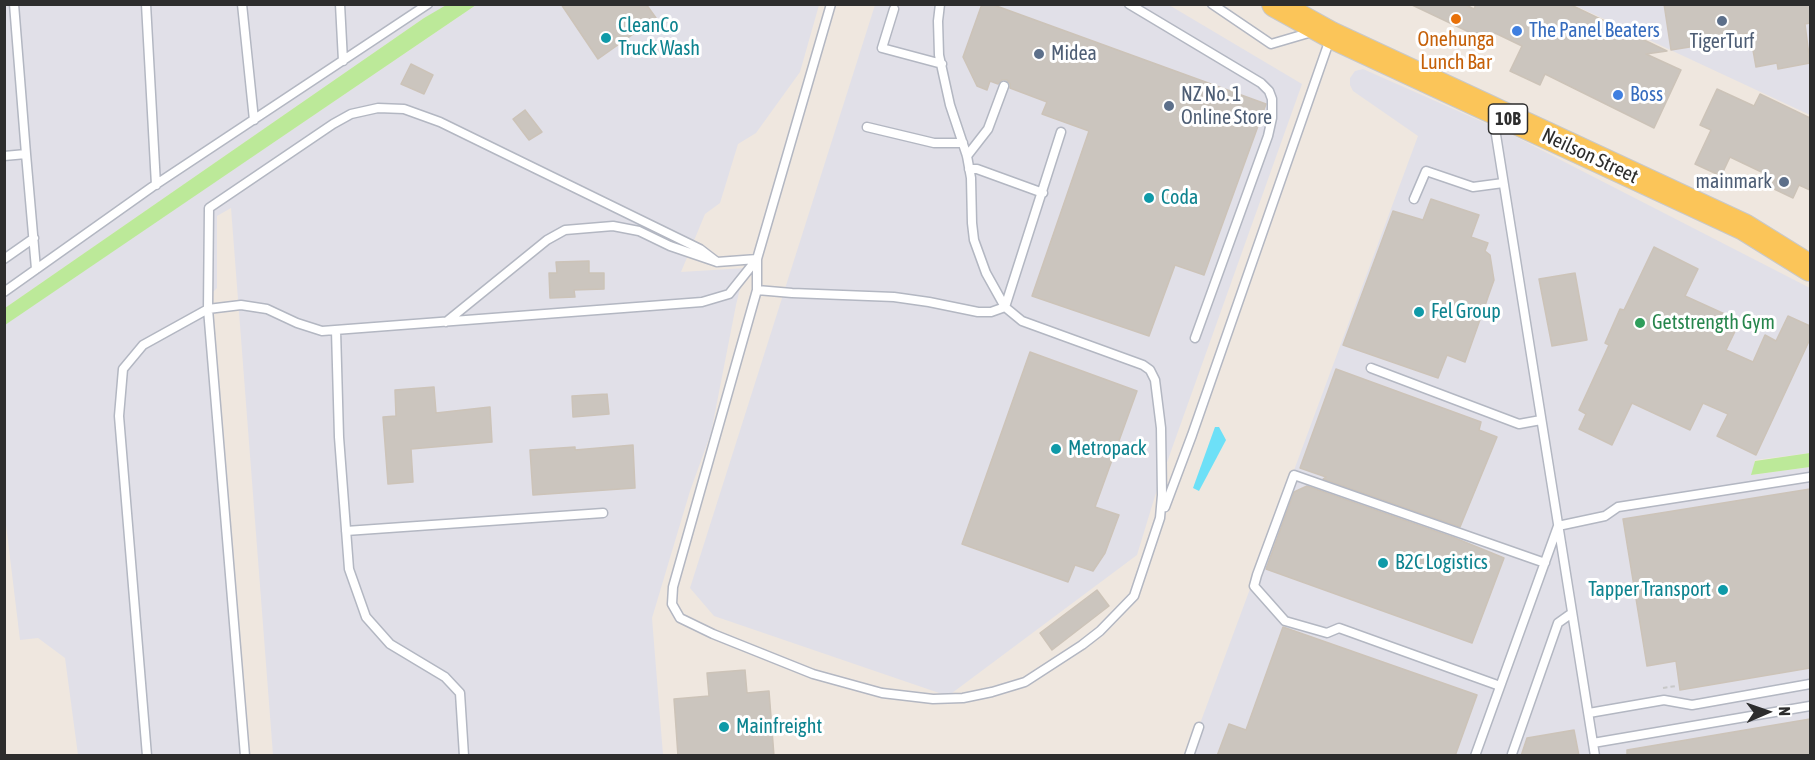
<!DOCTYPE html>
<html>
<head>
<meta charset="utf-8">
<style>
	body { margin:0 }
	#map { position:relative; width:1815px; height:760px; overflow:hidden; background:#efe7df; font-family:"Asap Condensed",sans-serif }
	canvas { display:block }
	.frame { position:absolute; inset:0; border:6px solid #2d2d2d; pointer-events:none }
	.north { position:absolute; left:1737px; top:682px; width:60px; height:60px; -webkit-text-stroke:4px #fff; paint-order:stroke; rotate:88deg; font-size:16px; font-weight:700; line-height:24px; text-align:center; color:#2d2d2d }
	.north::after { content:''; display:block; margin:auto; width:21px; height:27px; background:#2d2d2d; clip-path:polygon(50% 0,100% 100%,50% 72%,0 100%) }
</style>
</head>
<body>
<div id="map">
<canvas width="1815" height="760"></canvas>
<div class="frame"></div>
<div class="north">N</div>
</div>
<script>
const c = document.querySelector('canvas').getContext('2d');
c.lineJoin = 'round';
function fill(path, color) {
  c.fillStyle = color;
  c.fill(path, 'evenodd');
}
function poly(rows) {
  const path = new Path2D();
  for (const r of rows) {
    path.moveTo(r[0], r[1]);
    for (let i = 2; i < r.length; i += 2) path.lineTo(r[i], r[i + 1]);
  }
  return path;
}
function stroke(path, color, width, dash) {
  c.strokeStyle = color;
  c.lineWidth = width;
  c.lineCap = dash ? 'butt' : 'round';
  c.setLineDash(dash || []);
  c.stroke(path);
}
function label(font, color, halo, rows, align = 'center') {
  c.font = font + ' "Asap Condensed",sans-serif';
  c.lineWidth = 6;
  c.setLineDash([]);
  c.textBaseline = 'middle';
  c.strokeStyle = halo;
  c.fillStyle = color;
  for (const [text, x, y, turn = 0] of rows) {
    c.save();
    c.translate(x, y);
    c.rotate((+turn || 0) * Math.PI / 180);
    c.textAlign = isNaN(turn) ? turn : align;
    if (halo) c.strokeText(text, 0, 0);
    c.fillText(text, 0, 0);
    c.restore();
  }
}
const industrial = poly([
	[5,5,448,5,424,18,5,308],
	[476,5,819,5,800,72,756,133,738,144,720,203,705,214,681,272,745,268,736,305,711,433,690,491,652,618,663,755,273,755,231,208,217,216,217,288,203,302,240,755,78,755,65,658,38,638,20,640,4,508,4,325],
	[875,5,1169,5,1302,84,1155,496,1137,555,948,696,714,616,690,588],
	[1574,5,1810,5,1810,115],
	[1363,69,1512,135,1810,288,1810,453,1755,460,1752,475,1810,467,1810,755,1188,756,1418,136,1353,91,1350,85,1350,78,1355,71]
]);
const green = poly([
	[448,4,476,5,5,325,5,308,424,18],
	[1810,453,1810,467,1751,475,1755,461]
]);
const water = poly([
	[1215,427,1219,427,1226,440,1199,491,1193,488]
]);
const building = poly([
	[561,4,646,4,656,18,598,59,561,4],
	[982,4,991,4,1266,104,1204,275,1175,265,1149,336,1032,296,1089,131,1042,114,1047,102,1010,88,1010,84,1007,80,1002,80,998,84,990,81,987,90,977,86,963,57,982,4],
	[1410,4,1464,4,1474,9,1476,4,1569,4,1667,51,1646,54,1681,70,1654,128,1545,74,1540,85,1510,71,1522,46,1495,33,1490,42,1410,4],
	[1664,4,1810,4,1810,23,1805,24,1810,63,1778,69,1777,63,1756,67,1750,33,1701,41,1702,45,1671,50,1664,4],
	[411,64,433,75,424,94,401,84,411,64],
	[1717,89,1754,106,1760,94,1810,118,1810,190,1799,185,1793,198,1770,187,1774,178,1730,157,1721,176,1695,164,1711,130,1700,125,1717,89],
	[525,110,542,132,529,140,513,119,525,110],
	[1431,199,1479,215,1471,237,1488,243,1485,251,1490,255,1494,280,1465,362,1447,355,1438,378,1343,345,1393,211,1423,220,1431,199],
	[1654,247,1698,269,1685,296,1740,321,1726,350,1753,362,1765,335,1776,341,1788,316,1810,326,1810,339,1756,455,1717,436,1728,414,1703,403,1690,430,1632,403,1612,445,1579,429,1586,414,1579,410,1609,345,1605,343,1620,309,1624,310,1654,247],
	[589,261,589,273,604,273,604,289,574,290,575,297,550,298,549,273,557,273,556,262,589,261],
	[1575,273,1587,340,1552,346,1539,279,1575,273],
	[1030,352,1137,391,1095,507,1119,515,1105,553,1093,571,1075,565,1068,582,962,544,1030,352],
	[1336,369,1481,422,1479,430,1497,437,1460,527,1323,479,1326,477,1300,468,1336,369],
	[434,387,436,413,490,407,492,442,411,449,413,482,388,484,383,417,396,416,395,390,434,387],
	[607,394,609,414,573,417,572,396,607,394],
	[633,445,635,488,533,495,530,450,575,447,575,450,633,445],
	[1307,486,1455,538,1504,558,1472,643,1266,569,1294,492,1307,486],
	[1810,489,1810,668,1680,690,1676,661,1647,666,1623,519,1810,489],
	[1097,590,1109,606,1052,650,1040,633,1097,590],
	[1283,627,1477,695,1455,756,1217,756,1229,724,1246,730,1283,627],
	[745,670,747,693,769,691,774,756,678,756,674,699,709,696,707,673,745,670],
	[1810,719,1810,756,1627,756,1627,750,1810,719],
	[1574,730,1579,756,1521,756,1527,738,1574,730]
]);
const path = poly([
	[1663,688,1676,686]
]);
const service = poly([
	[146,4,156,185],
	[242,4,254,120],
	[340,4,343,61],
	[831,4,757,259,757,290,673,587,672,604,680,618,713,634,813,674,882,693,933,699,963,698,992,692,1025,682,1082,645,1100,631,1134,596,1160,518,1162,495,1161,428,1155,380,1150,370,1143,365,1022,321,1005,307,986,273,974,240,972,223,971,178,967,156,950,105,939,55,938,21,940,4],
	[1129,4,1261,83,1269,91,1272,99,1272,118,1268,136,1195,338],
	[1212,4,1271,44,1312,32],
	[894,9,882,48,942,64],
	[1493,116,1595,756],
	[867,127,934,143,963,143],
	[26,154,36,269],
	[4,156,26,154,14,4],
	[967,156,988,129,1004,86],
	[969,169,977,169,1043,193],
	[1414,199,1426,171,1473,187,1503,183],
	[4,259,34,238],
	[757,290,792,293,894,297,929,302,978,312,991,312,1005,307,1061,132],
	[4,292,152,187,428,4],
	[446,322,547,240,565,230,613,226,639,231,670,246,717,262,757,259],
	[336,330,339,437,349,569,366,617,390,644,445,677,460,693,464,756],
	[1371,368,1519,424,1541,420],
	[1165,507,1192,435,1330,39],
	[346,531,603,513],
	[1500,686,1339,628,1327,633,1285,621,1254,586,1257,575,1294,475,1545,563],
	[1589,713,1664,700,1692,705,1810,684],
	[1593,743,1810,706],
	[1512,754,1558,623,1572,613],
	[147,756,119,416,123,369,143,345,208,309,241,305,267,309,297,323,322,331,702,302,729,294,757,259],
	[245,756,208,309,209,208,333,124,351,114,378,108,404,109,440,122,700,249,717,262],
	[1189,756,1199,727],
	[1475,756,1558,526,1605,516,1618,507,1810,477]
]);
const primary = poly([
	[1275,4,1331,35,1744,227,1810,268]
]);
const markers = [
	[1456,19,6,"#e8710a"],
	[1722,21,6,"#5c6f8a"],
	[1517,31,6,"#3f7fe0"],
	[606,38,6,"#0f9aa8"],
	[1039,54,6,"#5c6f8a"],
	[1618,95,6,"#3f7fe0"],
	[1169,106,6,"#5c6f8a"],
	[1784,182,6,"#5c6f8a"],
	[1149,198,6,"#0f9aa8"],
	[1419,312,6,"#0f9aa8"],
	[1640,323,6,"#2e9e5b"],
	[1056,449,6,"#0f9aa8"],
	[1383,563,6,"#0f9aa8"],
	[1723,590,6,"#0f9aa8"],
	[724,727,6,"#0f9aa8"]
];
const shields = [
	[1508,119,39]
];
const shieldNames = [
	["10B",1508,119]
];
const cultureNames = [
	["CleanCo",618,26],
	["Truck Wash",618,49],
	["Coda",1161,198],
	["Fel Group",1431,312],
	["Metropack",1068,449],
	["B2C Logistics",1395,563],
	["Tapper Transport",1711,590,"right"],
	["Mainfreight",736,727]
];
const shopNames = [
	["The Panel Beaters",1529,31],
	["Boss",1630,95]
];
const foodNames = [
	["Onehunga",1456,40],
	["Lunch Bar",1456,63]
];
const serviceNames = [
	["TigerTurf",1722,42,"center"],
	["Midea",1051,54],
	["NZ No. 1",1181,95],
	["Online Store",1181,118],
	["mainmark",1772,182,"right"]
];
const streetNames = [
	["Neilson Street",1590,156,25]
];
const leisureNames = [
	["Getstrength Gym",1652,323]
];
fill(industrial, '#e1e0e8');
fill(green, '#bce999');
fill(water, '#6de0f7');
fill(building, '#cbc5be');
stroke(building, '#ccc3b8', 1.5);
stroke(service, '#b3b7c2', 11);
stroke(primary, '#c8c8c8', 28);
stroke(path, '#c8c8c8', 2, [4.5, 3]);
stroke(service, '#fff', 8);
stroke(primary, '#fbc559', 26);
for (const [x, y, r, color] of markers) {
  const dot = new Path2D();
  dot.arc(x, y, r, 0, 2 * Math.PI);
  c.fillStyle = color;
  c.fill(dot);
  stroke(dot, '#fff', 2);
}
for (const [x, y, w] of shields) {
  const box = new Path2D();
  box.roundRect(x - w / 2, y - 15, w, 30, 4.5);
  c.fillStyle = '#fff';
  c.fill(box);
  stroke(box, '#2d2d2d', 1.5);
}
label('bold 18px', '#2d2d2d', null, shieldNames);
label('20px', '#0d838f', '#fff', cultureNames, 'left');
label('20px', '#366cbe', '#fff', shopNames, 'left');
label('20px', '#c56008', '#fff', foodNames);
label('20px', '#4e5e75', '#fff', serviceNames, 'left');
label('20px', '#2d2d2d', '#fff', streetNames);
label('20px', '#27864d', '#fff', leisureNames, 'left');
</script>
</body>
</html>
